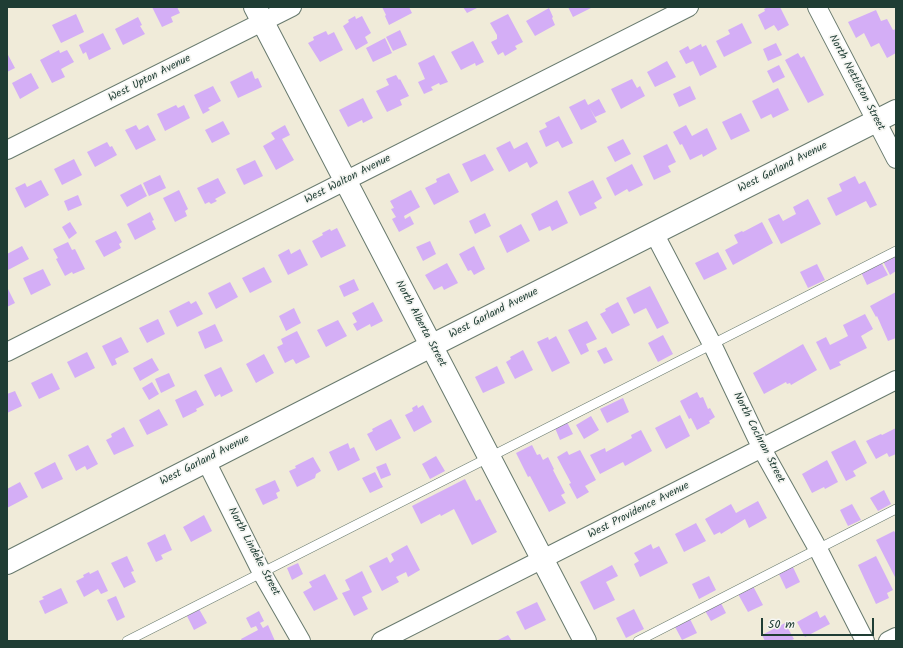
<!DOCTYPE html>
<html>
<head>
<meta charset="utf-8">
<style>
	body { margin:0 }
	#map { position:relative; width:903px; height:648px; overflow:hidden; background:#f0ebd9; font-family:Kalam,sans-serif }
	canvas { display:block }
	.frame { position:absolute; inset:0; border:8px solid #1f3d34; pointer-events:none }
	.scale { position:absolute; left:761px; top:618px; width:113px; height:18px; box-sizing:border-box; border:2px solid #1f3d34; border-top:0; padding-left:5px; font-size:12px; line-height:14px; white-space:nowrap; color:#1f3d34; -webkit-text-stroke:3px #f6f6f2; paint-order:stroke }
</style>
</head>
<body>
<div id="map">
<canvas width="903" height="648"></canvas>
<div class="frame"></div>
<div class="scale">50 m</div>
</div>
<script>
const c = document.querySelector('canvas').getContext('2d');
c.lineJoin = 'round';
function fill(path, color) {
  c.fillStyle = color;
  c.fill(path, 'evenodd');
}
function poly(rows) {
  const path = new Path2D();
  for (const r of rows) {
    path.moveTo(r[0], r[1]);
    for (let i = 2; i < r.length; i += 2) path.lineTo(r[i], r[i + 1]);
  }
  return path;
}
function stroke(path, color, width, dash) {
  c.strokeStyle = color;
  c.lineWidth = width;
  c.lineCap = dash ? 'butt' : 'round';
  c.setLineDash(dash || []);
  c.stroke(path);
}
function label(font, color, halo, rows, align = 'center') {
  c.font = font + ' Kalam,sans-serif';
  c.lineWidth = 3.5;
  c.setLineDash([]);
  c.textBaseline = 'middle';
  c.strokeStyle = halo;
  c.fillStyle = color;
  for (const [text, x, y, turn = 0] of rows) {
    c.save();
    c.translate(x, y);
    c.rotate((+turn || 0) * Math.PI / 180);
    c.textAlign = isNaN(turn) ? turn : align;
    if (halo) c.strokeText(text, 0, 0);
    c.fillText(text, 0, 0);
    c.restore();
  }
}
const building = poly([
	[152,7,177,7,180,13,171,17,173,22,162,27],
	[382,7,409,7,412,13,389,25,385,16,386,15],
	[463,7,479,7,467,13],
	[568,7,593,7,573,17],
	[768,7,780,7,789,25,778,31,774,25,765,30,758,15,765,11,764,9],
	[549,8,553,17,552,18,555,25,535,36,526,21],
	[876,10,881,21,887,19,893,30,896,29,896,53,887,58,879,43,871,47,864,33,856,38,848,22],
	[76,14,84,32,61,43,52,25],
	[508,14,523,42,515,46,517,49,505,56,503,52,498,55,491,42,497,39,497,35,490,23],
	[355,16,356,19,362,16,371,33,365,37,368,43,356,50,343,26,349,22,348,20],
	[138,17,142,25,140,26,145,34,123,45,115,29],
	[742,23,752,43,724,57,716,41,730,34,728,30],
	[400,30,407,45,393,51,386,37],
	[326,31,328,35,334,32,343,50,320,62,308,43,314,40,313,37],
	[103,33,111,49,89,60,86,52,83,54,79,45],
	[385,38,392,53,373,62,366,48],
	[473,41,484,62,476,66,475,63,461,70,451,52],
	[776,43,782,55,768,61,763,49],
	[701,44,702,47,706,45,717,67,700,76,693,61,686,64,679,51,688,46,690,50],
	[59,50,60,53,67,50,74,62,61,69,65,77,52,83,40,60],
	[7,53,15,68,7,72],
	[798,53,801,58,804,56,824,95,808,103,785,60],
	[434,55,448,82,440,85,439,83,431,87,433,90,424,94,418,82,425,79,418,63],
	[667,61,676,77,655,87,647,72],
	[779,65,785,77,773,83,767,71],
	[252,71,255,79,258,78,262,87,238,98,230,82],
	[31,73,39,88,20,99,12,83],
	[396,75,399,80,400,79,409,96,400,100,402,105,387,112,376,91,389,85,386,79],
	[632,79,637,88,640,86,645,96,621,109,611,89],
	[213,86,221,101,208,108,210,110,203,114,194,95],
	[690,86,696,99,679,107,673,94],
	[778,88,789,110,773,118,771,114,761,119,752,101],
	[363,98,373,118,363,123,362,120,348,127,339,110],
	[585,99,588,105,599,99,606,112,595,117,590,108,597,122,581,130,569,107],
	[176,105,178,108,184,105,190,118,165,131,157,114],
	[741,113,750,131,731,140,722,122],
	[559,116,573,143,562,148,558,141,546,147,539,131,547,127,545,123],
	[223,121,230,134,212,143,205,130],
	[136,125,139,130,148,125,156,140,136,150,125,130],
	[285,125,290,135,282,139,294,160,276,170,263,146,275,139,271,133],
	[686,125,692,136,707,128,717,149,703,157,702,154,690,160,682,144,680,145,673,132],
	[623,139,631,154,615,162,607,147],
	[510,141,514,149,527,142,538,163,530,168,527,162,509,172,496,148],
	[107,142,110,147,112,146,117,155,95,167,87,152],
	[667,144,676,162,668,166,671,172,654,180,643,156],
	[485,154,494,170,471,182,462,164],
	[74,159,82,175,62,185,54,169],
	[255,160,263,176,244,185,236,169],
	[632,164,643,185,629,192,627,189,615,196,606,178],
	[449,173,459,192,434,205,425,188,437,182,436,179],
	[160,175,166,188,149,196,143,183],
	[855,176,859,184,865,181,877,205,870,208,866,201,836,216,827,198,842,191,839,184],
	[218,178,226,193,215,199,217,201,211,204,209,202,205,204,197,188],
	[41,180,49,195,25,208,15,188,25,183,27,187],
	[593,180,602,198,594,203,597,208,580,216,568,192],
	[141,184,147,196,127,207,120,195],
	[179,190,188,209,185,211,187,216,175,222,163,198],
	[411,190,420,207,404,216,405,219,410,216,414,224,399,232,392,219,396,217,391,209,394,208,390,201],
	[78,195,82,205,68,211,64,201],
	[808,199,821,224,781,244,768,219,779,214,783,221,796,214,793,207],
	[557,200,568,223,552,231,550,226,539,231,531,214],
	[150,212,154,220,152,221,156,229,135,240,127,224],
	[485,213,491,226,475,234,469,221],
	[70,222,77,233,69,239,62,227],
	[762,222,773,243,733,265,725,250,738,243,734,235,742,231,743,232],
	[521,224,530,241,507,253,499,236],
	[337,228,346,246,321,258,312,241,323,235,322,233,330,229,331,231],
	[116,231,122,242,119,244,121,248,104,257,95,241],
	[430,241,436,254,423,261,416,247],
	[68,242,72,250,75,249,85,269,73,274,72,272,65,276,56,259,58,258,53,249],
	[22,246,29,259,8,270,7,254],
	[474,246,485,269,474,275,471,270,468,271,459,254],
	[289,249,291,254,300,249,308,265,288,275,278,255],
	[718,252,727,269,704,280,695,263],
	[896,255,896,271,890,275,883,261],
	[881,262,888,275,867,285,861,272],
	[447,263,458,283,444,290,442,286,434,290,425,275],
	[817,264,825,280,808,288,800,272],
	[264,267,272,282,250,293,242,278],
	[43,269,51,285,31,295,23,278],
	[354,279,359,290,344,297,339,286],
	[230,282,238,297,216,309,208,293],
	[650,286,669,323,657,329,646,308,634,314,626,298],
	[7,287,15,303,7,307],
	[896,292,896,338,888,341,877,316,876,317,870,306],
	[189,301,191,304,196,301,203,314,177,327,169,311],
	[373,302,383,321,371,327,370,324,357,331,353,324,357,322,352,313],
	[618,302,630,325,612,334,600,314,606,311,605,309],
	[294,308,301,323,286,331,279,316],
	[865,314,873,329,861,336,867,348,839,362,841,365,830,370,816,342,826,337,830,345,848,336,843,325],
	[158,319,165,334,147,343,139,328],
	[338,320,347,336,326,347,317,330],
	[587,321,597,339,586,344,589,351,581,355,568,330],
	[215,324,223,341,205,349,198,332],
	[297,331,310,357,296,364,293,359,285,363,277,347,283,344,281,339],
	[663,335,673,354,658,362,648,343],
	[556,336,570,363,552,372,537,342,548,337,549,340],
	[121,337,129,352,115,359,117,364,112,366,102,346],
	[803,344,817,370,791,385,790,383,787,384,786,382,764,394,753,373],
	[606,347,613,360,604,364,597,351],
	[523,350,533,370,515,379,506,362,511,359,510,357],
	[87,352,95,368,75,378,67,362],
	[264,354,274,373,256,383,246,364],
	[152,358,159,370,140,381,133,368],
	[497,366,505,383,483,393,475,377],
	[221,367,233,391,221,397,220,394,215,397,204,375],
	[52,373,60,389,39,399,31,383],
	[169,373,175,386,161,393,155,379],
	[152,382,159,394,149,400,142,388],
	[196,390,204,405,196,409,197,411,183,418,175,400],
	[15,391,22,406,7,413,7,394],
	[697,392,700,398,703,397,708,409,710,408,715,417,709,421,710,423,697,430,691,418,689,419,680,401],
	[623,398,629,412,607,423,600,409],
	[417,405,418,408,423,405,432,422,414,432,405,415,413,411,412,408],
	[159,409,168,425,147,435,139,420],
	[680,415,690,436,666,449,655,428],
	[591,416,599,430,584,439,576,425],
	[391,419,401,438,376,451,367,434,373,431,372,429],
	[567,422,573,434,560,440,555,428],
	[124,427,134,446,114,455,106,440,112,437,111,434],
	[896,428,896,454,889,457,887,453,876,459,866,441,881,434,882,435],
	[641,430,652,451,625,466,623,462,600,474,590,455,605,448,606,452,632,438,631,435],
	[855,440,867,463,853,471,856,476,846,481,831,452],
	[348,443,350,449,354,447,360,460,338,471,329,452],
	[88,445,98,464,87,470,85,466,76,471,68,455],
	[532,445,537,455,540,454,543,460,548,457,554,469,553,470,565,493,561,495,566,503,549,512,530,476,528,477,516,453],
	[580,450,596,480,585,486,589,492,577,499,569,484,571,483,557,457,567,451,569,455],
	[436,456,445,471,430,479,422,464],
	[313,457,321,471,316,474,315,478,297,487,289,471,296,468,295,466],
	[827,460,838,482,825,489,824,487,812,493,802,474],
	[55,462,63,479,42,489,34,473],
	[386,463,391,475,381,479,376,467],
	[375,472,383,487,370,493,362,478],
	[465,479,476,501,480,499,497,532,472,545,454,509,441,516,440,514,421,524,412,506],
	[275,480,280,491,276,493,278,498,263,505,255,489],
	[20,482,28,497,7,508,7,489],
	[884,490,891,504,878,511,870,498],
	[758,501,767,518,749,528,745,519,721,534,720,532,714,535,705,519,731,504,736,513],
	[852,504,861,520,848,526,840,510],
	[204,515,212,531,191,542,183,527],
	[696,523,706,541,684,552,675,534],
	[894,531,896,534,896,579,876,540],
	[165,534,172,550,161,555,163,559,156,562,147,543],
	[651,544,653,549,659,546,668,563,640,577,634,564,639,561,634,553],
	[407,545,420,570,408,577,406,572,396,577,399,582,382,591,369,566,387,557,390,563,394,560,391,554],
	[127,556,134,571,131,572,136,582,124,588,111,563],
	[876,556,893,590,887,593,889,598,876,604,858,565],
	[298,563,303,574,292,580,287,568],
	[612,565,618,576,606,582,615,600,594,610,580,582],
	[792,565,800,582,786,589,778,572],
	[98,570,108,591,101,594,98,589,84,597,76,581,84,577,83,575,89,572,90,574],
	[362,571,372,592,362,597,368,609,354,616,342,593,350,590,345,580],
	[325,574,338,599,314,611,303,592,312,587,309,582],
	[709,576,716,590,699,599,692,584],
	[753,586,763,605,748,612,738,594],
	[61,588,68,603,45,614,39,601,44,599,42,597],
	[116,596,125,617,117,621,107,600],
	[720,601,726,613,711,621,704,609],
	[537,602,546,620,525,630,516,612],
	[199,609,207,623,194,630,187,616],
	[634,609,644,629,626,638,616,618],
	[259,611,264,621,260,623,263,628,268,625,275,641,242,641,241,639,258,630,256,626,251,628,246,618],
	[817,611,820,618,825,615,830,624,805,637,797,622],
	[689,617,697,633,682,640,674,625],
	[785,623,794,639,790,641,765,641,762,635],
	[508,635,512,641,496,641]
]);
const service = poly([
	[127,641,896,251],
	[638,641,896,509]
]);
const minor = poly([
	[817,7,896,159],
	[7,150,292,7],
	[654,233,712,344,762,449,818,549,865,641],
	[7,352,689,7],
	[206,461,262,573,301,641],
	[381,641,896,380],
	[888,641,896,637]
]);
const tertiary = poly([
	[7,563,431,346,896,111]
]);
const secondary = poly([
	[255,7,585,641]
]);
const streetNames = [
	["West Upton Avenue",150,79,-27],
	["North Nettleton Street",856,83,62],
	["West Garland Avenue",783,168,-27],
	["West Walton Avenue",348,180,-27],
	["West Garland Avenue",494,314,-27],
	["North Alberta Street",420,324,62],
	["North Cochran Street",758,438,63],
	["West Garland Avenue",205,461,-27],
	["West Providence Avenue",639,511,-27],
	["North Lindeke Street",253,552,62]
];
fill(building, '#d4aef6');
stroke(service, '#687a6e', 10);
stroke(minor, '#687a6e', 20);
stroke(tertiary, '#687a6e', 24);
stroke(secondary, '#687a6e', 24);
stroke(service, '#fff', 9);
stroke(minor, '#fff', 18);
stroke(tertiary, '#fff', 22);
stroke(secondary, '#fff', 22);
label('11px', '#1f3d34', '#f6f6f2', streetNames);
</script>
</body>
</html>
